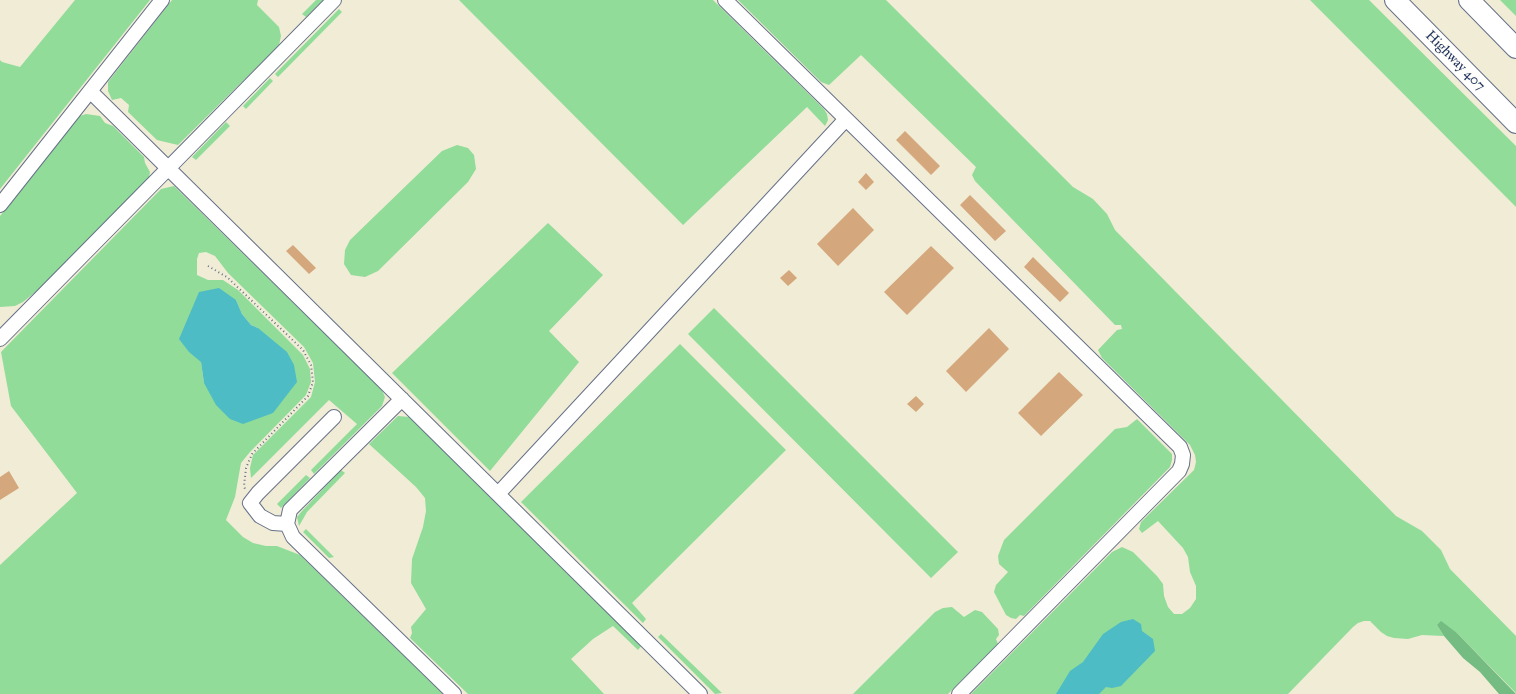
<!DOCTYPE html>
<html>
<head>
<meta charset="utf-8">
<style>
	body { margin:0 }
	canvas { display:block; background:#f0ecd6 }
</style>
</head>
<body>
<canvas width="1516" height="694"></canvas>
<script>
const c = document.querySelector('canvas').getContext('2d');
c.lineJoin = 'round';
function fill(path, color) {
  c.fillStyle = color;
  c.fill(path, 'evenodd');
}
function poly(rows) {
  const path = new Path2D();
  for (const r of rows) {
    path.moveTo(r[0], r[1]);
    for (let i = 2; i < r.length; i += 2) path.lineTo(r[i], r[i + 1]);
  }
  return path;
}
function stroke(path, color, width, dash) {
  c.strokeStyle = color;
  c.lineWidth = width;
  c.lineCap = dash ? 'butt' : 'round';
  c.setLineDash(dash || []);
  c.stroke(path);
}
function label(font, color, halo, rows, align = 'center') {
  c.font = font + ' "IM FELL Great Primer",serif';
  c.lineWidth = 3;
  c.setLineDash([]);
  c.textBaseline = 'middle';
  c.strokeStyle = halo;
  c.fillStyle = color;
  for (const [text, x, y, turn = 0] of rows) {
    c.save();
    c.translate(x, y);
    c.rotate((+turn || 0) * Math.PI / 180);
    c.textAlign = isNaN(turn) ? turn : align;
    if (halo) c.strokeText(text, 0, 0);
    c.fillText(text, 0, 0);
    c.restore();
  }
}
const green = poly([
	[75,0,150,0,0,189,0,60,2,62,20,67],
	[172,0,258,0,257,5,279,27,281,36,279,45,178,145,157,140,128,112,129,105,121,98,112,100,108,91,108,82],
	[316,0,323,0,306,17,302,14],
	[459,0,713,0,824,109,827,114,828,120,825,126,807,107,683,225],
	[738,0,886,0,1073,187,1093,199,1107,214,1115,230,1396,516,1422,531,1441,550,1450,569,1516,636,1516,693,1457,633,1437,625,1444,636,1422,635,1408,639,1394,638,1387,636,1381,632,1370,621,1364,621,1358,623,1353,627,1288,694,971,694,1112,552,1122,547,1133,552,1157,576,1163,584,1164,596,1168,607,1174,614,1182,614,1190,608,1196,599,1196,586,1190,572,1188,557,1183,548,1158,521,1142,533,1139,529,1141,522,1194,470,1196,462,1195,455,1190,445,1102,358,1098,350,1117,330,1122,329,1121,325,1115,325,975,181,972,175,976,167,861,55,829,85,821,82],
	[1310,0,1369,0,1516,146,1516,207],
	[1500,0,1516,0,1516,16],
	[339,9,342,12,278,77,275,74],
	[270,78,273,81,246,109,243,106],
	[86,114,100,116,105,123,113,126,144,157,145,163,150,172,149,177,45,284,23,302,15,306,0,307,0,216,77,117],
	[226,122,230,126,196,160,192,157],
	[457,145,468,148,474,155,476,169,468,182,378,271,365,277,351,275,344,264,345,250,350,240,442,151],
	[174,186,382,390,385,397,382,406,314,474,311,470,357,424,329,400,251,478,250,468,253,455,311,397,315,382,313,363,304,347,228,273,215,256,206,252,199,253,197,259,197,275,208,280,223,280,238,290,303,355,310,369,311,382,306,395,250,452,241,463,235,497,226,520,243,537,253,543,266,546,277,546,300,555,443,694,0,694,0,565,77,493,11,406,1,352,161,189],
	[236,300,242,314,251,325,258,328,204,383,201,362],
	[548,223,603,275,549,331,579,362,490,471,392,373],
	[714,308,958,552,931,578,688,334],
	[680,344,786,450,632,603,646,619,643,623,521,502],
	[398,416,410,417,642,645,638,650,613,626,593,639,571,659,604,694,468,694,410,638,412,633,411,627,426,609,411,583,412,559,423,527,426,511,425,498,416,487,369,444],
	[1137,419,1172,454,1172,460,1170,467,1024,616,1020,615,1016,619,1011,618,1006,615,994,592,996,585,1008,572,999,564,998,556,1004,540,1115,429,1127,427],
	[341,470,345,473,307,512,299,526,297,517,302,511],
	[306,475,310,478,281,508,277,504],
	[306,529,334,557,329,558,303,532],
	[952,607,964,617,975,610,982,612,998,629,999,635,996,639,998,644,948,694,853,694,935,612,943,608],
	[661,634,722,693,715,694,658,637]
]);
const forest = poly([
	[1441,621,1457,633,1516,694,1499,694,1480,672,1463,658,1444,636,1437,625]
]);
const water = poly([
	[219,288,236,300,242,314,251,325,258,328,287,352,294,365,297,382,273,413,243,424,230,419,216,405,204,383,201,362,189,352,179,339,199,292],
	[1133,619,1141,624,1142,631,1153,639,1155,651,1121,686,1112,688,1106,687,1099,694,1056,694,1070,671,1083,662,1103,634,1121,622]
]);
const building = poly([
	[905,131,940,166,931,175,896,140],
	[866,173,874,182,866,190,858,182],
	[970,195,1006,231,995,241,960,205],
	[853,208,874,230,838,266,817,244],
	[293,245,316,268,309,274,286,251],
	[931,246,954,268,907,315,884,292],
	[1033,257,1069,293,1060,302,1024,267],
	[789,270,797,278,788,286,780,278],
	[989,328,1009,349,966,392,946,371],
	[1059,372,1083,395,1041,436,1018,413],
	[916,396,924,404,916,412,907,404],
	[9,471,19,488,0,500,0,477]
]);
const path = poly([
	[208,266,227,277,303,350,311,365,313,382,308,396,252,454,246,468,244,486,245,489]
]);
const minor = poly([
	[725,0,1180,447,1183,455,1182,464,1179,471,959,694],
	[90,91,700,694],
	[0,205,162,0],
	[0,339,334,0],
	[402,399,290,510,287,524,293,537,454,694],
	[498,494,846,119],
	[287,524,273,523,260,516,250,503,258,493,334,417]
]);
const highway = poly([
	[1395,0,1516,123],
	[1469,0,1516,48]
]);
const streetNames = [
	["Highway 407",1455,61,45]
];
fill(green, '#91dc99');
fill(forest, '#74bc81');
fill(water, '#4ebcc5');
fill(building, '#d4a77c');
stroke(minor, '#667188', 16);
stroke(highway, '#667188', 22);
stroke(path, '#667188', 2, [1, 3]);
stroke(minor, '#fff', 14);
stroke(highway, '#fff', 20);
label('14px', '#1b2f5e', '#fdfcf7', streetNames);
</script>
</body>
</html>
